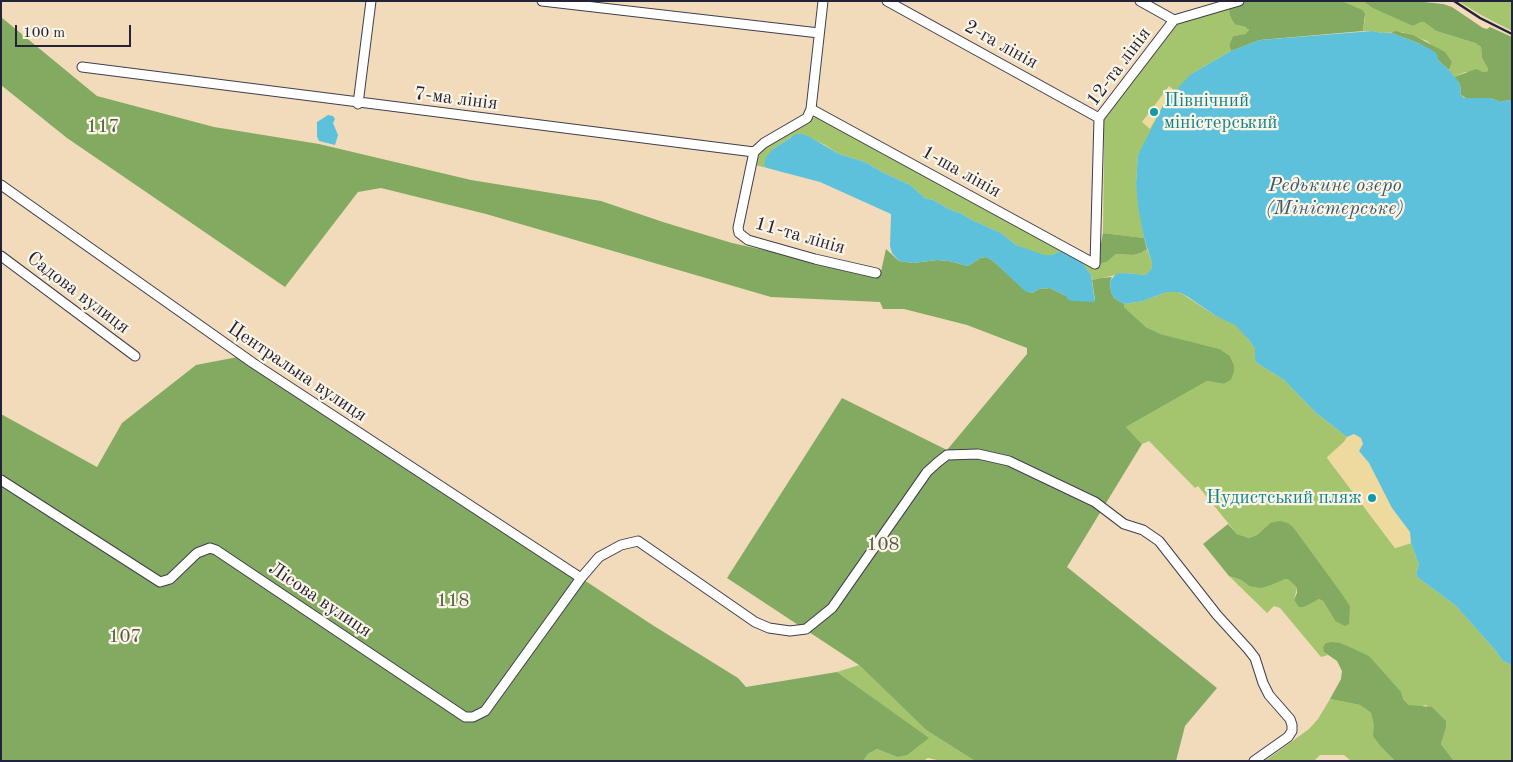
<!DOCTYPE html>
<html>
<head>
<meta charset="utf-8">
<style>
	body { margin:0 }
	#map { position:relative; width:1513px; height:762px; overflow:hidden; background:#f2dbbb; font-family:"Old Standard TT",serif }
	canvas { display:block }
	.frame { position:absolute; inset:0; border:2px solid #22223b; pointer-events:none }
	.scale { position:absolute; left:15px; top:25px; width:116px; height:22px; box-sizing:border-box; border:2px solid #22223b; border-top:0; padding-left:6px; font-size:15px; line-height:18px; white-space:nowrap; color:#22223b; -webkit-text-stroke:4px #fcf5e5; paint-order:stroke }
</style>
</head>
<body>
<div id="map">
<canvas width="1513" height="762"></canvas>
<div class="frame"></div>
<div class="scale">100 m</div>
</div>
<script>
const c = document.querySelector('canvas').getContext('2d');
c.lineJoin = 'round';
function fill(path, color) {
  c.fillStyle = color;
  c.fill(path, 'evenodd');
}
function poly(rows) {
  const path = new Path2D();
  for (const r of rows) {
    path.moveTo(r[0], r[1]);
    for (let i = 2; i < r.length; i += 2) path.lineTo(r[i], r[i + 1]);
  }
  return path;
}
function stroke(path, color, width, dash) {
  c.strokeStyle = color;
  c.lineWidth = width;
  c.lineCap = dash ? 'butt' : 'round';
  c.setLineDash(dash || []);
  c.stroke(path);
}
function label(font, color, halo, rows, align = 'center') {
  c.font = font + ' "Old Standard TT",serif';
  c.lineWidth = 4.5;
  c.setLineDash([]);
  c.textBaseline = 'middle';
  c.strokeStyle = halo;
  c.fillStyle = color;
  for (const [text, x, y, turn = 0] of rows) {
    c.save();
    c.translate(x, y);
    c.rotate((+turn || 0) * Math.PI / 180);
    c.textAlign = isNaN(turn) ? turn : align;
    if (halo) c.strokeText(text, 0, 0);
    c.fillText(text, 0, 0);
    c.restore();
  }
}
const green = poly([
	[1342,1,1363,1,1413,26,1421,22,1424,22,1436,31,1475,43,1481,47,1482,58,1488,69,1487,72,1465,72,1454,77,1449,70,1452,62,1427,41,1402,32,1382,33,1372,31,1363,31,1365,18,1363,10],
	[1458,1,1512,1,1512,31,1481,15],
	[1232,5,1230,16,1233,22,1236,25,1248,28,1249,32,1247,34,1233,36,1229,45,1231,51,1191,74,1138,155,1136,184,1144,238,1103,233,1104,151,1103,120,1177,23],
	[815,117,821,117,1063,250,1052,255,1044,256,1016,245,1001,233,972,220,962,214,951,210,933,200,925,198,910,185,882,172,865,162,839,154,825,145,803,134,791,137,773,149,764,166,767,168,755,165,761,150,773,140],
	[1147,249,1152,263,1152,268,1146,275,1125,273,1092,280,1091,275,1081,261,1108,261,1116,254,1133,255,1141,253],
	[1167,292,1179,292,1216,316,1235,324,1249,340,1255,349,1257,363,1284,380,1315,412,1347,437,1344,442,1327,458,1395,548,1411,543,1419,565,1416,573,1417,577,1456,606,1496,651,1502,660,1512,666,1512,761,1454,761,1441,744,1446,728,1426,705,1418,707,1409,705,1351,648,1341,643,1324,652,1328,655,1321,657,1280,608,1274,606,1267,613,1229,576,1241,580,1249,586,1285,579,1289,580,1297,588,1294,600,1304,607,1315,600,1319,599,1323,601,1335,621,1350,606,1294,528,1270,523,1257,535,1249,538,1237,534,1198,486,1195,488,1149,441,1142,444,1126,427,1207,381,1224,384,1231,380,1234,372,1234,365,1230,356,1220,349,1159,334,1146,327,1124,307,1124,304,1143,301],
	[859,665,926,730,975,761,942,761,928,758,923,761,863,761,868,754,877,749,897,757,928,738,837,672],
	[1330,699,1360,705,1371,713,1382,748,1395,761,1351,761,1344,755,1320,755,1314,761,1265,761,1309,729,1318,719]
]);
const forest = poly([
	[1244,1,1342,1,1363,10,1365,14,1363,31,1260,40,1231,51,1229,45,1233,36,1246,34,1249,30,1245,27,1236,25,1233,22,1230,16,1229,7],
	[1363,1,1414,1,1443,4,1452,7,1483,28,1487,29,1490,27,1512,37,1512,102,1509,100,1501,102,1490,98,1467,99,1461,95,1460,84,1454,77,1476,69,1483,72,1487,72,1488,69,1482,58,1481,47,1475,43,1436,31,1424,22,1421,22,1413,26,1373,8],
	[1,17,97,96,214,127,319,144,471,180,601,201,663,222,732,243,880,276,886,249,899,261,913,263,937,260,949,261,968,266,980,258,986,257,992,260,1026,291,1032,293,1039,289,1050,288,1066,296,1095,300,1092,280,1101,278,1112,277,1110,281,1111,292,1114,298,1124,304,1124,307,1146,327,1160,334,1220,349,1230,356,1234,365,1234,372,1231,380,1224,384,1207,381,1126,427,1142,444,1067,567,1217,688,1185,726,1176,761,975,761,926,730,859,665,727,578,842,398,947,450,1027,354,1027,348,967,325,904,309,883,309,880,302,771,297,486,214,381,188,358,192,285,287,67,138,1,85],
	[1395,31,1413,35,1445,52,1452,62,1449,70,1438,60,1436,54,1418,43,1391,33],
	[1103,233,1144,238,1147,249,1141,253,1133,255,1116,254,1108,261,1097,265],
	[243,356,654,626,738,678,746,687,837,672,929,738,907,755,897,757,877,749,868,754,863,761,1,761,1,414,97,467,122,423,196,365],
	[1280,521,1288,523,1294,528,1342,594,1350,606,1349,624,1345,626,1335,621,1323,601,1319,599,1304,607,1299,607,1294,600,1297,593,1297,588,1289,580,1285,579,1271,585,1261,588,1249,586,1241,580,1229,576,1203,544,1228,524,1237,534,1249,538,1257,535,1270,523],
	[1332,642,1341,643,1369,656,1401,692,1403,699,1409,705,1432,707,1446,721,1446,728,1441,744,1454,761,1395,761,1382,748,1373,736,1374,725,1371,713,1360,705,1330,699,1341,679,1342,671,1337,661,1324,652,1323,647,1326,643]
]);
const sand = poly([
	[1169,86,1175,91,1165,102,1150,129,1142,122],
	[1354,434,1361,438,1363,444,1359,452,1369,463,1398,516,1410,532,1411,543,1395,548,1327,457,1344,442,1347,437]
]);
const water = poly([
	[1372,31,1382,33,1391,33,1418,43,1432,50,1437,54,1438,60,1449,70,1460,84,1461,95,1464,98,1490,98,1501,102,1509,100,1512,102,1512,666,1502,660,1496,651,1456,606,1417,577,1416,573,1419,565,1411,543,1410,532,1392,508,1369,463,1359,451,1363,444,1361,438,1354,434,1347,437,1315,412,1284,380,1257,363,1255,359,1255,349,1249,340,1235,325,1216,316,1188,297,1179,292,1167,292,1143,301,1124,304,1114,298,1111,292,1110,281,1116,274,1125,273,1146,275,1152,268,1152,263,1144,238,1138,206,1136,184,1138,155,1165,102,1191,74,1231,51,1260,40],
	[328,115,333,116,335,119,333,123,338,135,335,145,319,141,317,137,317,122],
	[796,134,803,134,810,137,839,154,865,162,882,172,910,185,925,198,933,200,951,210,962,214,972,220,1001,233,1016,245,1044,255,1052,255,1063,250,1081,261,1091,275,1095,302,1073,301,1068,300,1066,296,1050,288,1039,289,1032,293,1025,291,992,260,986,257,980,258,968,266,949,261,937,260,913,263,899,261,892,253,890,246,891,214,820,182,767,168,764,166,766,157,773,149]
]);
const minor = poly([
	[542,1,819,33],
	[887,1,1099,118],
	[1140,1,1174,20],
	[82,67,754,152,764,143,807,118,811,109,823,1],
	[358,104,371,1],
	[811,109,1095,264,1099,118,1174,20,1239,1],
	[754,152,738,228,739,233,748,240,815,259,876,273],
	[1,185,253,363,581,578],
	[1,256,135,356],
	[1,480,160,582,170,579,197,553,210,548,216,550,465,717,473,717,485,711,581,578,599,557,621,545,638,541,755,622,769,628,790,631,806,629,832,608,927,472,938,462,947,455,978,454,1009,461,1095,502,1124,524,1143,530,1159,541,1217,615,1248,649,1255,658,1263,683,1269,695,1290,719,1292,725,1292,731,1288,737,1254,761]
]);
const rail = poly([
	[1454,1,1480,18,1512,34]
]);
const markers = [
	[1154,112,5,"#0f9aa8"],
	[1372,498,5,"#0f9aa8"]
];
const streetNames = [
	["2-га лінія",1001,45,29],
	["12-та лінія",1119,67,-53],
	["7-ма лінія",456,99,7],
	["1-ша лінія",961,172,29],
	["11-та лінія",800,236,16],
	["Садова вулиця",78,293,37],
	["Центральна вулиця",297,372,34],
	["Лісова вулиця",320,600,34]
];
const cultureNames = [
	["Північний",1164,101],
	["міністерський",1164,123],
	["Нудистський пляж",1362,498,"right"]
];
const parkNames = [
	["117",103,127],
	["108",883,545],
	["118",453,601],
	["107",125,637]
];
const waterNames = [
	["Редькине озеро",1335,186],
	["(Міністерське)",1335,209]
];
fill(green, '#a4c56e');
fill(forest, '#83aa61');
fill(sand, '#eeda9e');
fill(water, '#5dc1db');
stroke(minor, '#413e4e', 11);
stroke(minor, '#fff', 9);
stroke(rail, '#22223b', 2.5);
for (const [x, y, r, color] of markers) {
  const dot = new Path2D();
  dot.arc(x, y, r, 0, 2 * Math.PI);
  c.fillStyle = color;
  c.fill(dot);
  stroke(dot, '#fcf5e5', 2);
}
label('19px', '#22223b', '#fcf5e5', streetNames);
label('19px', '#0d838f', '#fcf5e5', cultureNames, 'left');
label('19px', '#505b4d', '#fcf5e5', parkNames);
label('italic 20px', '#375a73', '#fcf5e5', waterNames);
</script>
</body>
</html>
